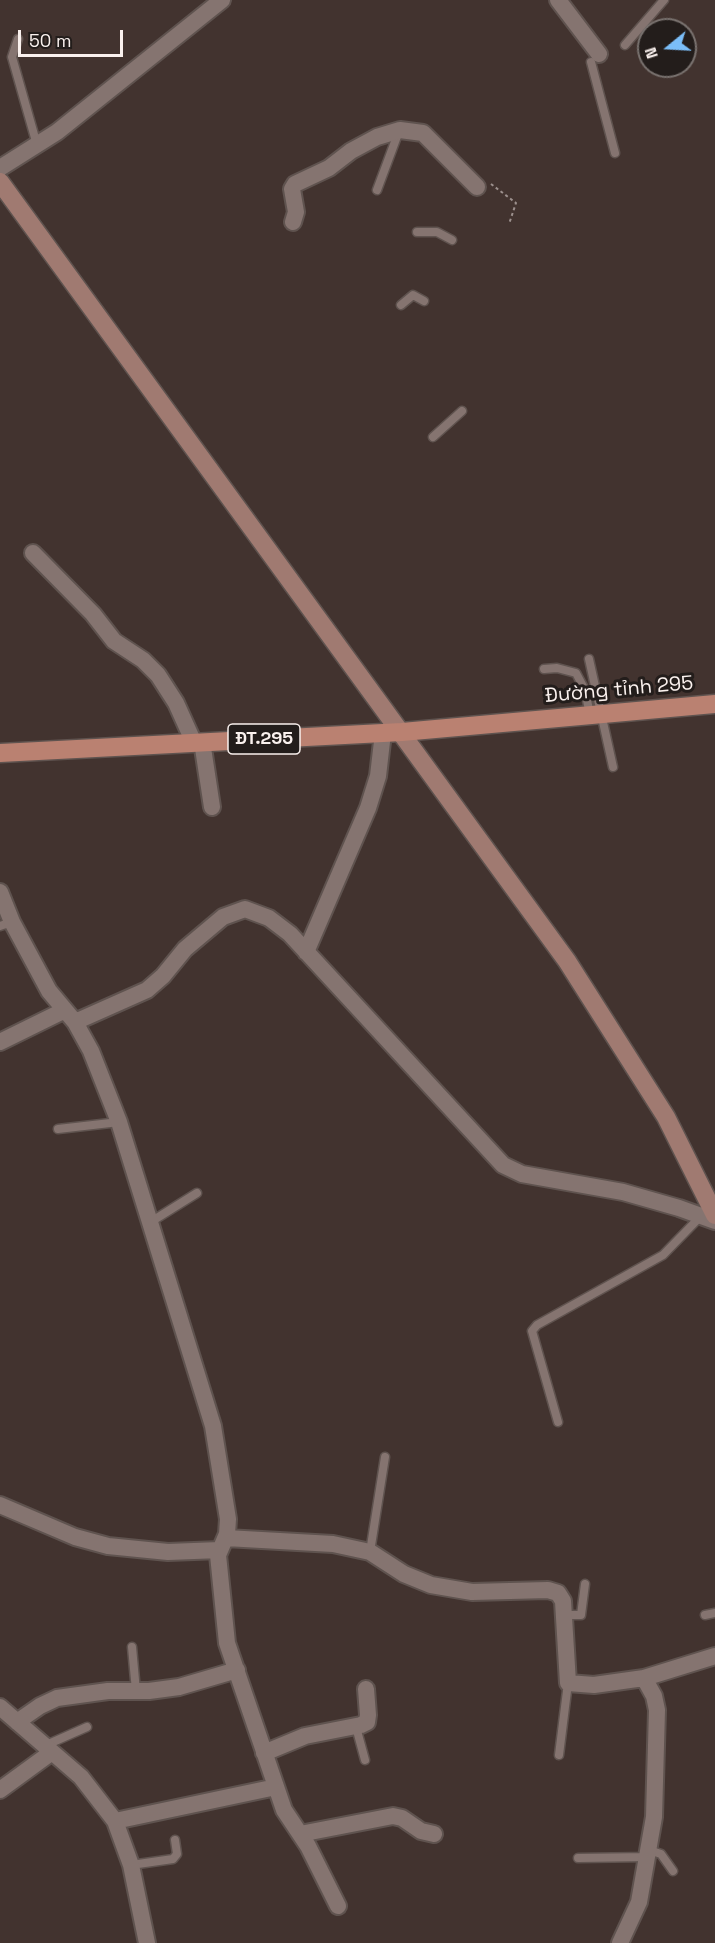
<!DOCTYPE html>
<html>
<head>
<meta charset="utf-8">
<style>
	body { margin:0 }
	#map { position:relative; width:715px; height:1943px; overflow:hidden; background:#42332f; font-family:"Space Grotesk",sans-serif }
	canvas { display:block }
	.north { position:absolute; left:637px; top:18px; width:60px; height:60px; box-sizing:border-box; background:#231d1b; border:2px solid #79726f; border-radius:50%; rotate:252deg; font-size:16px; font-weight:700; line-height:24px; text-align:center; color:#faf1ee }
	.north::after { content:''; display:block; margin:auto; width:21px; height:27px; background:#7bbef8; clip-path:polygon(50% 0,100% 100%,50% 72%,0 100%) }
	.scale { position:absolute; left:18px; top:30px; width:105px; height:27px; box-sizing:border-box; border:3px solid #faf1ee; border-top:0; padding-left:8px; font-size:18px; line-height:21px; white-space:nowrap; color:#faf1ee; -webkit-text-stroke:4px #231d1b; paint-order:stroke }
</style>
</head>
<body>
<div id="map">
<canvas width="715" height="1943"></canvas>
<div class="north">N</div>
<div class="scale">50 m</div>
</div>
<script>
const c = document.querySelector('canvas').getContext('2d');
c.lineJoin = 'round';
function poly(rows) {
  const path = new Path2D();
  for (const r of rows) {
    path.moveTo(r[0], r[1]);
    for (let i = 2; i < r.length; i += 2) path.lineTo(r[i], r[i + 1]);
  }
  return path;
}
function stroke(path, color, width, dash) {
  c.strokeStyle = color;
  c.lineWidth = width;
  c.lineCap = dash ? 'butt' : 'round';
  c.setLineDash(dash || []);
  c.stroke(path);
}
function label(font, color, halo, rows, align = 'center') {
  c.font = font + ' "Space Grotesk",sans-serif';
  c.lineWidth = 6;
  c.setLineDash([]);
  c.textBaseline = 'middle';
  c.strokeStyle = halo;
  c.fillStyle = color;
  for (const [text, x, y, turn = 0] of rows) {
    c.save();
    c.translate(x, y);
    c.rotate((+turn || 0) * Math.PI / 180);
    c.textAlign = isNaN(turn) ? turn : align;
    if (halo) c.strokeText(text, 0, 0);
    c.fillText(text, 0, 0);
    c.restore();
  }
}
const path = poly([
	[491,184,516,203,509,224]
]);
const lane = poly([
	[18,39,12,57,37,145],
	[625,45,664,0],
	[591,62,615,153],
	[377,190,399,131],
	[417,232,437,232,452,240],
	[401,305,413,295,424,301],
	[433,437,462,411],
	[589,659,613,767],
	[544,669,557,668,576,673,585,690,590,715],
	[0,926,12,922],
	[58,1129,119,1122],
	[149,1223,197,1193],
	[558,1422,532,1331,537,1325,663,1255,700,1217],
	[370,1552,385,1457],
	[564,1615,581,1615,585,1584],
	[705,1615,715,1613],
	[132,1647,136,1691],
	[356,1727,365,1760],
	[44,1746,87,1727],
	[559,1755,568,1683],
	[649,1850,661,1854,673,1871],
	[578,1858,648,1857],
	[131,1865,173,1859,177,1854,175,1840]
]);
const street = poly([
	[558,0,599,54],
	[0,168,57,132,222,0],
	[293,222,296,212,292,189,295,184,329,168,351,151,377,137,400,130,423,133,477,187],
	[33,553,93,614,114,641,143,660,158,675,176,703,194,743],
	[199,742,203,748,212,807],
	[0,892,12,922,49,991,75,1022,91,1051,119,1122,213,1426,228,1519,227,1534,218,1555,227,1643,284,1810,308,1846,338,1906],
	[306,952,368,808,378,776,383,733],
	[75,1022,147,990,163,976,185,949,223,917,245,909,269,918,290,934,503,1165,522,1174,623,1192,679,1208,715,1221],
	[0,1042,65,1010],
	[0,1505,75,1537,108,1546,168,1552,220,1550],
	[226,1538,333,1544,370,1552,404,1574,431,1585,472,1592,548,1590,558,1593,563,1601,568,1683,594,1685,644,1678,715,1656],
	[0,1707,81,1777,115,1821,131,1865,147,1943],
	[17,1722,40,1706,57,1698,108,1691,149,1691,179,1687,237,1670],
	[264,1753,305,1736,361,1725,367,1722,368,1715,366,1689],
	[0,1790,52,1752],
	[115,1821,276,1787],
	[300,1834,393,1816,402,1818,421,1831,434,1834],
	[620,1943,639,1902,654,1817,657,1710,654,1696,644,1678]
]);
const secondary = poly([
	[0,182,567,961,666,1117,715,1215]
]);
const primary = poly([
	[0,753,402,732,715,704]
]);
const shields = [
	[264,739,72]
];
const shieldNames = [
	["ĐT.295",264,739]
];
const streetNames = [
	["Đường tỉnh 295",619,690,-5]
];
stroke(lane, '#5f534f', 11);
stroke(street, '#5f534f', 20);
stroke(secondary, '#5f534f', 21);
stroke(primary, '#5f534f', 21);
stroke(path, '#9c908d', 2, [3, 3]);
stroke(lane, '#857470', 8);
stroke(street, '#857470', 16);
stroke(secondary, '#a07a71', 18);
stroke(primary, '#ba8171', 18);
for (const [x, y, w] of shields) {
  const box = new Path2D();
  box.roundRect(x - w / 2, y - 15, w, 30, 4.5);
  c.fillStyle = '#231d1b';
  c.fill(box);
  stroke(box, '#faf1ee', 1.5);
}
label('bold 18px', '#faf1ee', null, shieldNames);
label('20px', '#faf1ee', '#231d1b', streetNames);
</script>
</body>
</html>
